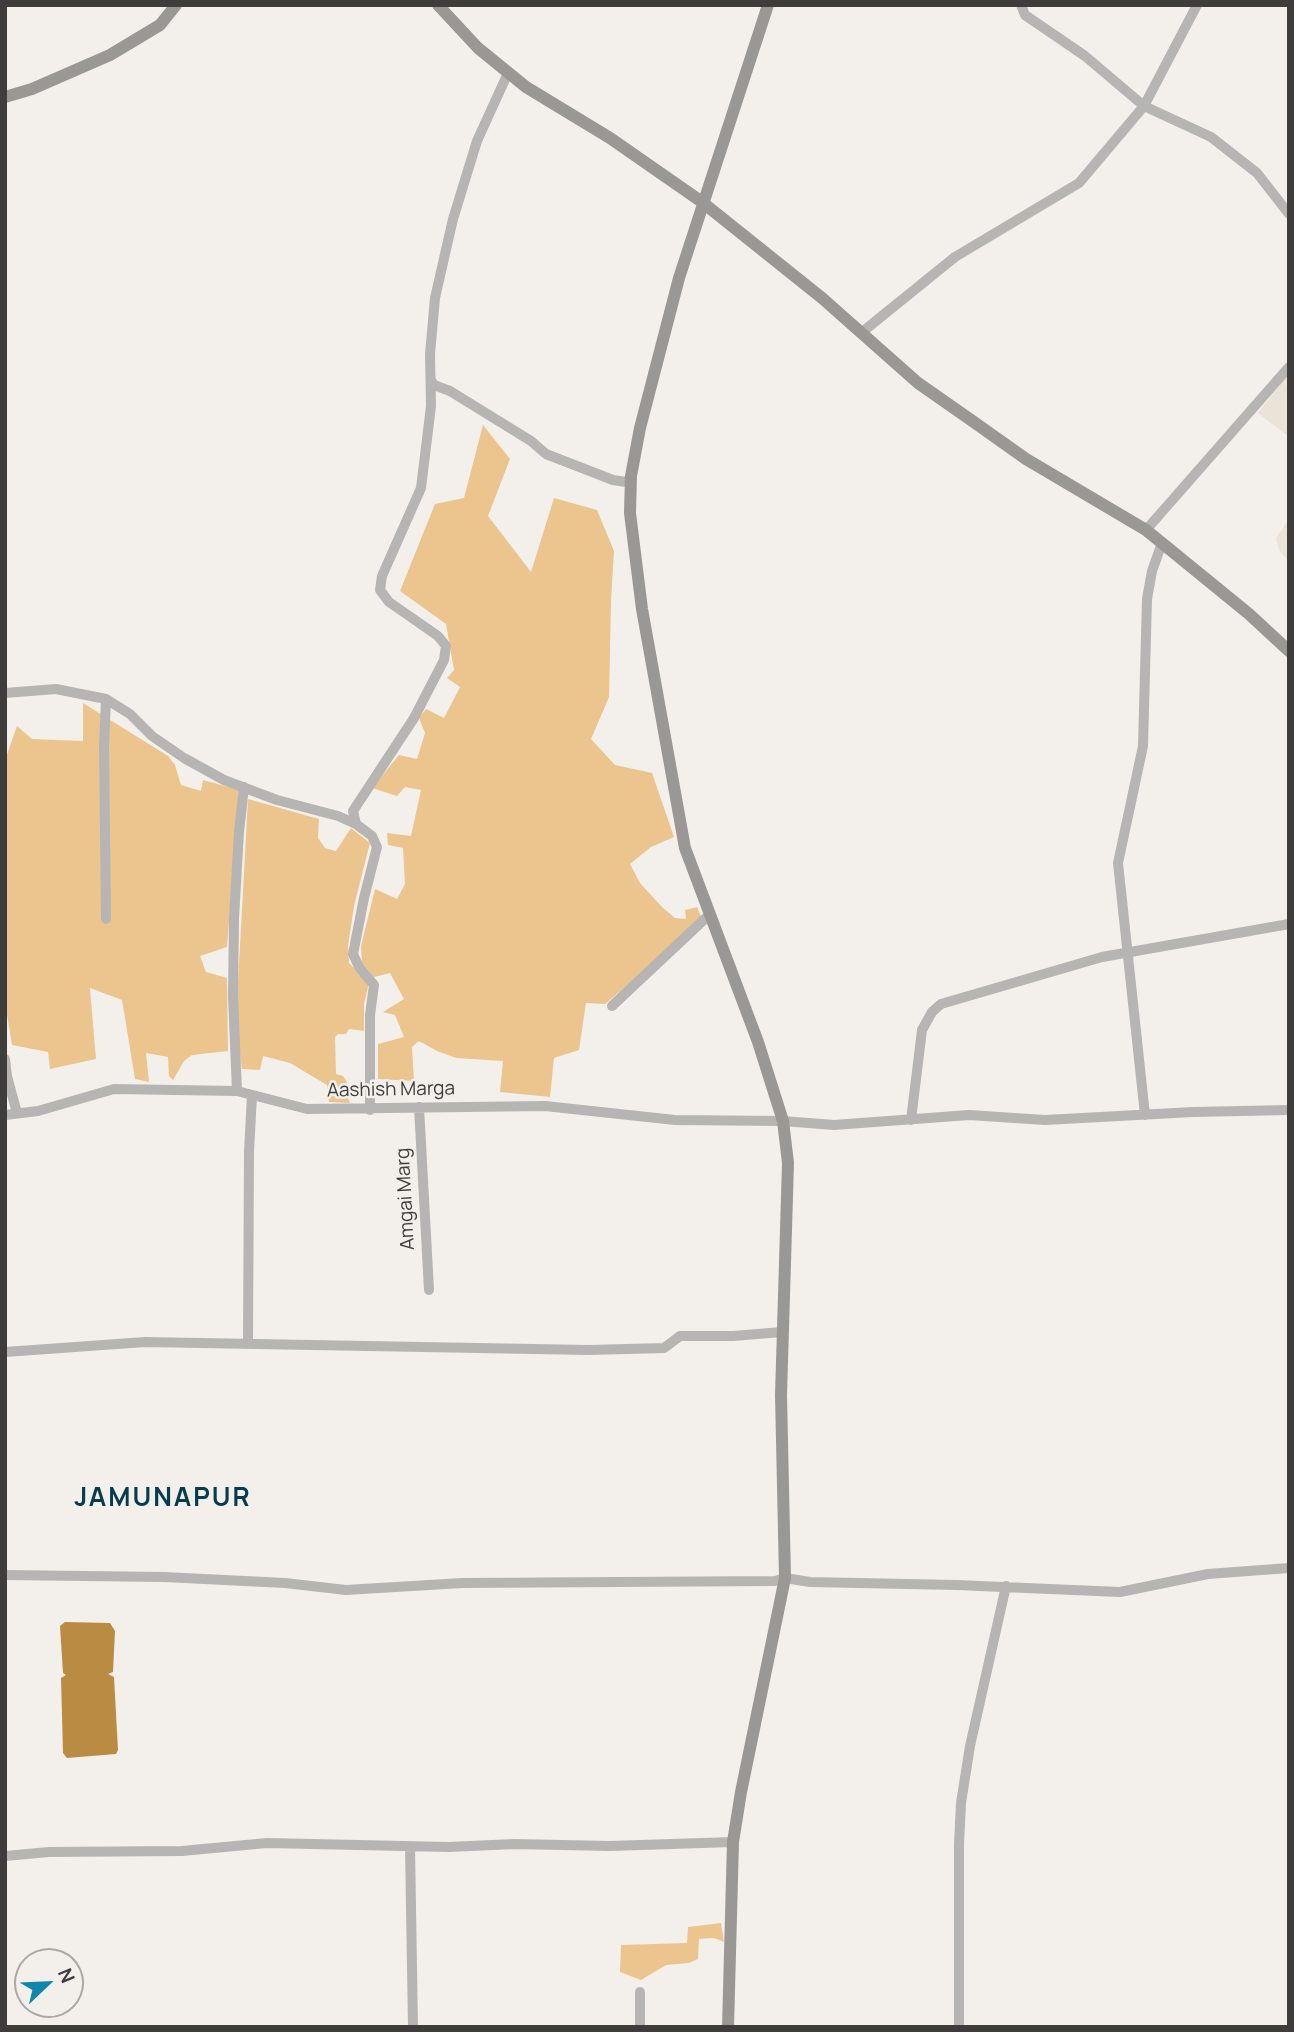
<!DOCTYPE html>
<html>
<head>
<meta charset="utf-8">
<style>
	body { margin:0 }
	#map { position:relative; width:1294px; height:2032px; overflow:hidden; background:#f3f0eb; font-family:Manrope,sans-serif }
	canvas { display:block }
	.frame { position:absolute; inset:0; border:7px solid #3e3d3b; pointer-events:none }
	.north { position:absolute; left:14px; top:1948px; width:70px; height:70px; box-sizing:border-box; background:#f3f0eb; border:2px solid #aba8a5; border-radius:50%; rotate:67deg; font-size:19px; font-weight:700; line-height:28px; text-align:center; color:#3e3d3b }
	.north::after { content:''; display:block; margin:auto; width:24px; height:32px; background:#1086ab; clip-path:polygon(50% 0,100% 100%,50% 72%,0 100%) }
</style>
</head>
<body>
<div id="map">
<canvas width="1294" height="2032"></canvas>
<div class="frame"></div>
<div class="north">N</div>
</div>
<script>
const c = document.querySelector('canvas').getContext('2d');
c.lineJoin = 'round';
function fill(path, color) {
  c.fillStyle = color;
  c.fill(path, 'evenodd');
}
function poly(rows) {
  const path = new Path2D();
  for (const r of rows) {
    path.moveTo(r[0], r[1]);
    for (let i = 2; i < r.length; i += 2) path.lineTo(r[i], r[i + 1]);
  }
  return path;
}
function stroke(path, color, width, dash) {
  c.strokeStyle = color;
  c.lineWidth = width;
  c.lineCap = dash ? 'butt' : 'round';
  c.setLineDash(dash || []);
  c.stroke(path);
}
function label(font, color, halo, rows, align = 'center') {
  c.font = font + ' Manrope,sans-serif';
  c.lineWidth = 5;
  c.setLineDash([]);
  c.textBaseline = 'middle';
  c.strokeStyle = halo;
  c.fillStyle = color;
  for (const [text, x, y, turn = 0] of rows) {
    c.save();
    c.translate(x, y);
    c.rotate((+turn || 0) * Math.PI / 180);
    c.textAlign = isNaN(turn) ? turn : align;
    if (halo) c.strokeText(text, 0, 0);
    c.fillText(text, 0, 0);
    c.restore();
  }
}
const built = poly([
	[1289,373,1289,437,1258,413],
	[1289,519,1289,562,1279,550,1276,538]
]);
const green = poly([
	[483,425,510,459,488,516,531,572,554,498,597,510,614,551,611,601,609,697,591,739,615,765,652,773,674,837,651,847,630,864,640,883,662,907,675,918,686,919,685,910,697,907,703,921,605,1004,586,1003,579,1050,554,1058,550,1097,500,1092,503,1061,456,1058,437,1051,419,1041,412,1047,414,1081,378,1079,378,1044,404,1037,395,1015,383,1012,404,999,390,973,374,977,362,963,361,946,375,889,397,899,405,884,403,848,388,845,387,833,411,836,421,790,405,787,397,796,372,788,399,755,417,759,425,733,419,718,426,709,444,718,460,687,447,678,454,670,446,624,400,591,435,504,464,498],
	[83,703,168,756,175,765,181,785,201,791,203,780,239,790,227,947,200,956,206,972,227,978,228,1051,192,1055,184,1061,173,1080,169,1076,168,1057,146,1053,149,1082,135,1079,122,1000,90,988,96,1059,50,1069,48,1052,12,1045,5,1003,5,760,17,726,32,739,83,741],
	[248,799,319,819,318,838,325,848,336,851,351,828,370,843,354,906,348,946,349,963,369,983,364,1004,364,1031,349,1029,346,1034,338,1034,335,1037,336,1074,343,1076,347,1082,345,1090,350,1103,329,1102,327,1085,290,1063,263,1056,260,1070,242,1069,236,1019],
	[721,1923,724,1942,714,1938,699,1939,698,1959,689,1963,666,1965,641,1980,620,1972,621,1945,687,1943,688,1927]
]);
const water = poly([
	[65,1622,110,1623,115,1631,113,1672,108,1674,114,1677,118,1750,116,1754,67,1758,63,1753,61,1678,66,1675,63,1673,60,1626]
]);
const street = poly([
	[1021,5,1025,15,1085,56,1144,106,1211,137,1257,173,1289,214],
	[861,333,955,257,1079,183,1144,106,1197,5],
	[431,380,434,385,450,391,531,441,546,454,613,480,626,482,631,478],
	[1146,530,1289,367],
	[5,693,56,689,106,699,130,714,152,736,184,758,224,780,277,800,338,816,356,824],
	[106,919,104,746,106,699],
	[612,1006,709,915],
	[5,1059,7,1076,17,1113],
	[237,1091,233,996,234,918,239,832,244,787],
	[419,1107,429,1290],
	[370,1110,370,1015,374,985,359,967,353,954,364,898,377,847,372,836,356,824,353,811,414,718,444,660,446,646,438,636,389,602,380,590,382,576,421,488,431,406,430,354,435,298,453,219,477,141,508,73],
	[5,1115,38,1111,114,1089,237,1091,307,1109,545,1106,675,1120,783,1121,834,1125,969,1115,1045,1120,1193,1112,1289,1110],
	[1145,1115,1118,863,1143,746,1147,599,1152,571,1162,543],
	[911,1120,922,1030,932,1012,941,1004,1102,957,1289,924],
	[248,1343,249,1152,252,1095],
	[5,1352,145,1342,589,1350,664,1348,680,1336,733,1336,782,1332],
	[5,1575,164,1577,285,1583,346,1590,462,1583,775,1581,785,1578,810,1582,956,1585,1120,1592,1208,1574,1289,1568],
	[410,1847,413,2027],
	[5,1856,49,1852,182,1851,267,1843,449,1847,514,1844,610,1846,733,1842],
	[640,1992,640,2027],
	[959,2027,959,1844,961,1803,970,1746,1006,1586]
]);
const secondary = poly([
	[438,5,478,48,526,87,610,138,702,202,822,298,918,383,971,420,1026,459,1146,530,1249,614,1289,651],
	[5,97,32,89,110,55,160,25,176,5],
	[728,2027,733,1842,741,1792,785,1578,781,1395,788,1163,783,1121,758,1042,685,848,642,609,630,513,631,476,640,428,679,278,768,5]
]);
const streetNames = [
	["Aashish Marga",391,1090,-1],
	["Amgai Marg",406,1199,-93]
];
const districtNames = [
	["JAMUNAPUR",163,1499]
];
fill(built, '#ebe3d8');
fill(green, '#ebc58d');
fill(water, '#ba8c43');
stroke(street, '#b6b5b3', 10);
stroke(secondary, '#9a9895', 12);
label('19px', '#3e3d3b', '#f3f0eb', streetNames);
c.letterSpacing = '2px';
label('bold 26px', '#073c4e', '#f3f0eb', districtNames);
c.letterSpacing = '0px';
</script>
</body>
</html>
